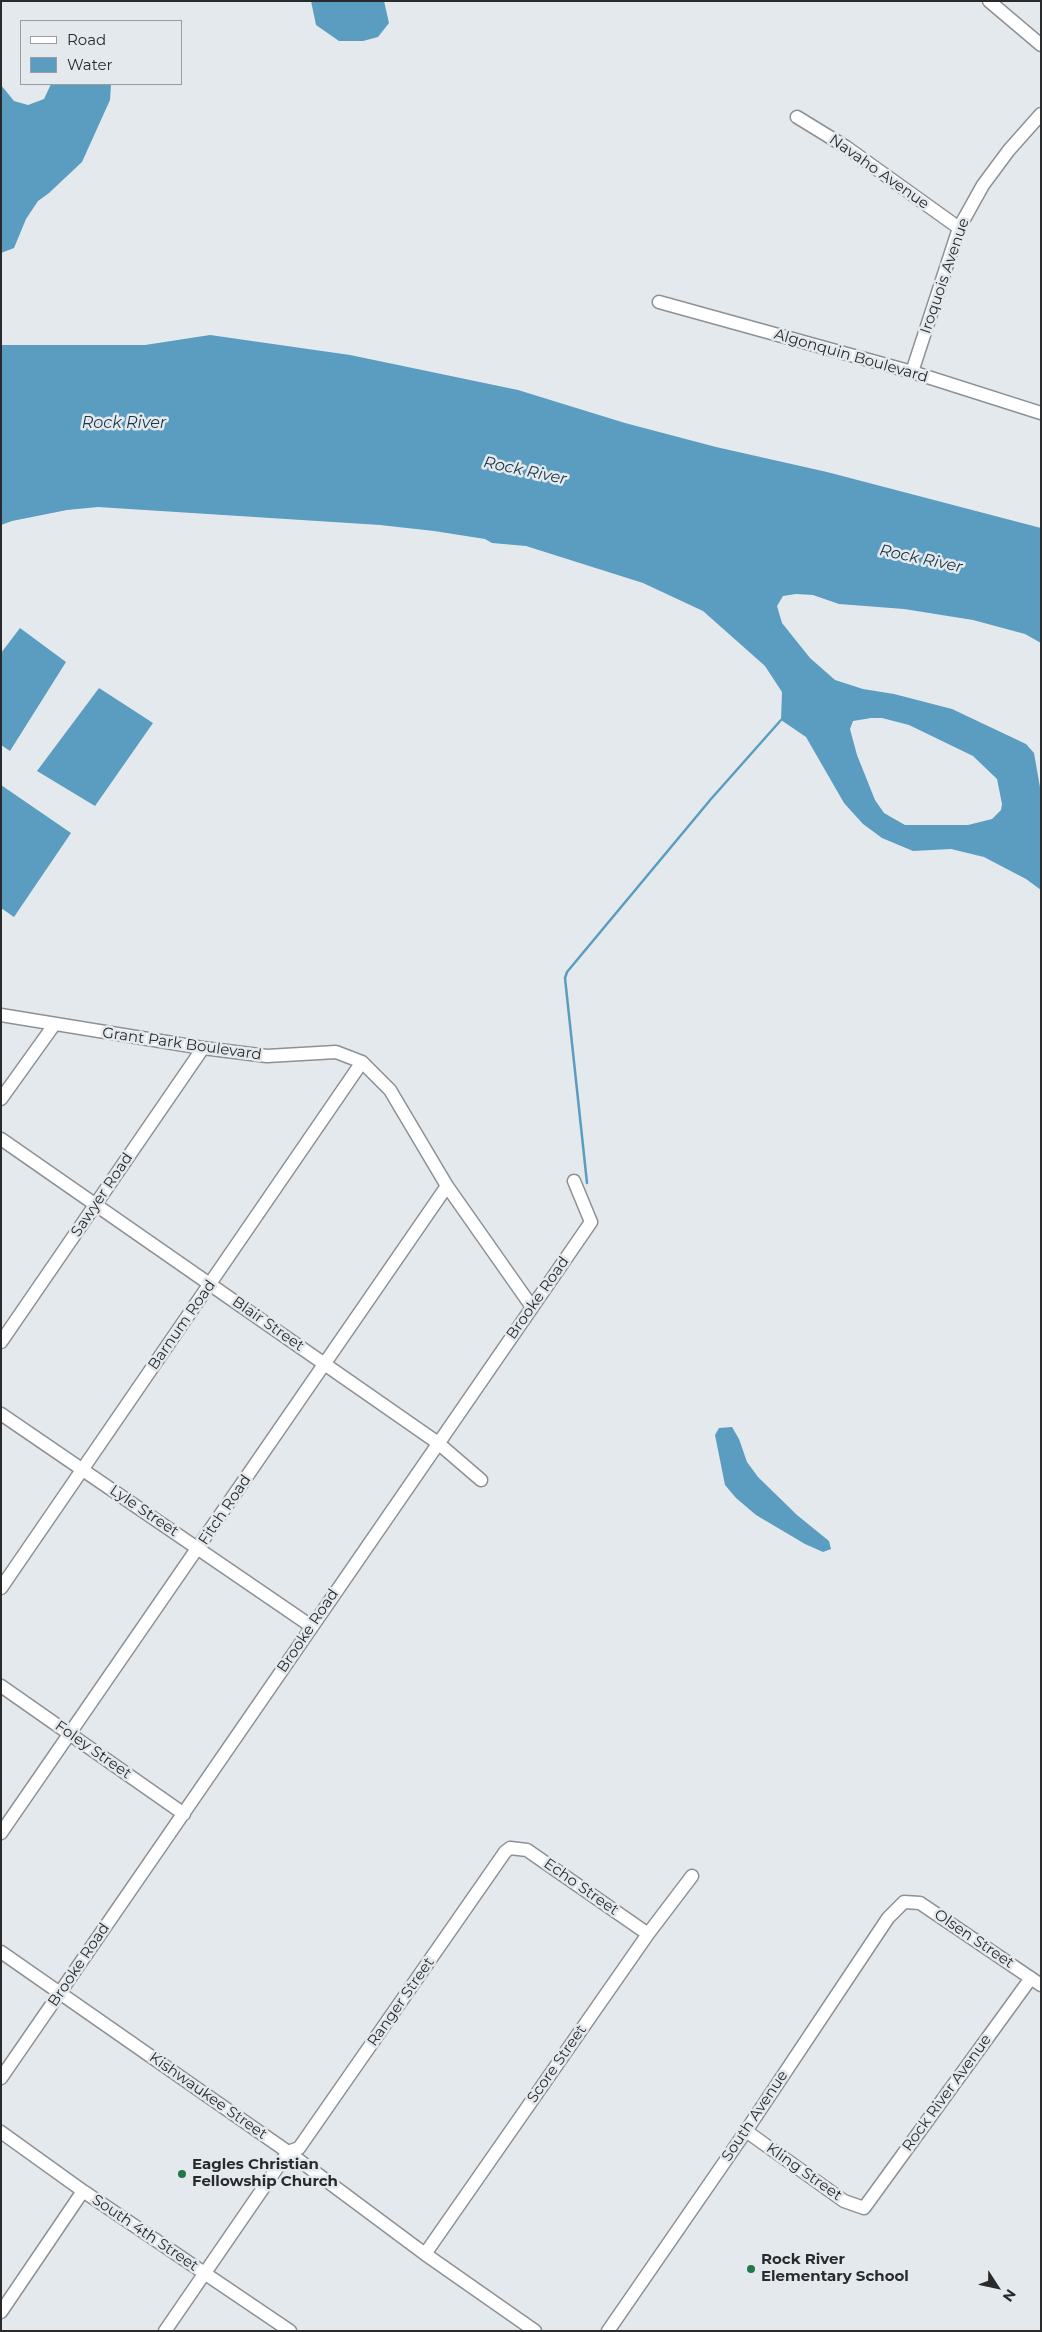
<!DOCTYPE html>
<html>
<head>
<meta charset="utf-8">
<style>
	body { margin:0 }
	#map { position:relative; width:1042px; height:2332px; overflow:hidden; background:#e4e9ed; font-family:Montserrat,sans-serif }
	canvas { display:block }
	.frame { position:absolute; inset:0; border:2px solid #292a2c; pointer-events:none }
	.legend { position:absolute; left:20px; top:20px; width:162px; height:65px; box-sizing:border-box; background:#e4e9ed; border:1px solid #999da0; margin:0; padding:6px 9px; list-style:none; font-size:15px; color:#292a2c }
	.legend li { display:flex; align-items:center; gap:10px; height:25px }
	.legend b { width:25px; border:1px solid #999da0 }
	.north { position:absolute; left:972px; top:2262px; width:50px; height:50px; -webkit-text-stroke:4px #e4e9ed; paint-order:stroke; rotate:125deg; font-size:14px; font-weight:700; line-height:20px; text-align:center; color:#292a2c }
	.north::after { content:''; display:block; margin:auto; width:18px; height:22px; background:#292a2c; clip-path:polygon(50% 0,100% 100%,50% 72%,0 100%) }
</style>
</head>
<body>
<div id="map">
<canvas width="1042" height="2332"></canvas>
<div class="frame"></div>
<ul class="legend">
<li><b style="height:6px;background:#fff"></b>Road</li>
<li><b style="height:14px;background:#5a9dc0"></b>Water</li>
</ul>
<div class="north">N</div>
</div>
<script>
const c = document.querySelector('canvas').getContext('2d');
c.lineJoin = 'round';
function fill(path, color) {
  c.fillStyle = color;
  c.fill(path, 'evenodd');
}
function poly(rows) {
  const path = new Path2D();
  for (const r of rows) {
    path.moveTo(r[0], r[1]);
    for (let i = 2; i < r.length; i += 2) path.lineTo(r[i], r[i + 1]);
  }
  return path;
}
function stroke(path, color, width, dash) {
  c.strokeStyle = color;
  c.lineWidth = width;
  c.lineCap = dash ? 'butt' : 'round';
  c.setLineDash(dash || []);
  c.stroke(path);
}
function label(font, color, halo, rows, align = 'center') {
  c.font = font + ' Montserrat,sans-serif';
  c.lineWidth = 5;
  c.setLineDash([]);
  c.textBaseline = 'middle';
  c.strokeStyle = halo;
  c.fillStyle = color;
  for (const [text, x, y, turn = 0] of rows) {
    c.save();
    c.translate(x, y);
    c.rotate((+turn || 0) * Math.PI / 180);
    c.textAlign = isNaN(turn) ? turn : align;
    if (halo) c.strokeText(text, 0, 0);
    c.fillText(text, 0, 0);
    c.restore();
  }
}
const water = poly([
	[311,1,384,1,389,23,378,37,363,41,339,41,316,25],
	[51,84,111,84,110,100,82,162,49,193,38,201,26,219,14,248,1,253,1,85,14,101,28,105,44,99],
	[210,335,350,355,518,390,625,423,716,447,827,472,1041,528,1041,643,1025,634,973,620,904,609,839,604,813,595,796,594,783,596,777,606,782,623,810,658,835,680,863,689,894,694,952,709,1026,744,1034,753,1041,793,1041,890,1026,879,984,857,951,849,913,851,882,838,863,824,844,803,806,737,781,720,782,692,765,666,703,611,643,583,526,546,492,543,485,539,434,531,380,525,98,507,67,510,12,521,1,525,1,345,145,345],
	[871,718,882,718,909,725,973,756,997,779,1002,804,1001,810,992,819,968,825,905,825,884,813,875,800,857,755,850,729,853,721],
	[20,628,66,662,10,751,1,745,1,653],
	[99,688,153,723,95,806,37,771],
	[1,785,71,833,14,917,1,908],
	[732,1427,739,1439,747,1462,758,1477,797,1515,829,1541,831,1549,823,1552,805,1544,756,1515,736,1498,725,1485,715,1435,719,1428]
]);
const stream = poly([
	[587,1183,565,978,567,972,711,799,781,720]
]);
const minor = poly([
	[989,1,1041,45],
	[797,117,846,147,959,228],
	[659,302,912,372,1041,413],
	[912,372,959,228,983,185,1009,150,1041,114],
	[1,1015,203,1048,267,1056,336,1052,362,1062,390,1090,447,1186,532,1307],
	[1,1099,54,1025],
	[1,1139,438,1443,481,1480],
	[1,1342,203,1048],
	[1,1414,311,1626],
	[1,1588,362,1062],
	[1,1686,184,1814],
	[1,1833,447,1186],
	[1,1952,288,2152,425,2254,535,2331],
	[1,2078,591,1222,574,1181],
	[746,2131,844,2201,864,2208,1031,1978],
	[1,2132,83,2191,290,2331],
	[425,2254,648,1934,692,1876],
	[1,2312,83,2191],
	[165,2331,288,2152,299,2148,505,1852,510,1848,527,1850,648,1934],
	[608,2331,746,2131,888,1918,904,1902,920,1903,1041,1985]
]);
const markers = [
	[182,2174,5,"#23784a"],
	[751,2269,5,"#23784a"]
];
const streetNames = [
	["Navaho Avenue",879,172,35],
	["Iroquois Avenue",945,276,-71],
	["Algonquin Boulevard",851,356,16],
	["Grant Park Boulevard",182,1044,8],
	["Sawyer Road",102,1195,-56],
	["Brooke Road",538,1298,-55],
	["Blair Street",268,1324,35],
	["Barnum Road",182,1325,-55],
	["Fitch Road",225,1510,-56],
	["Lyle Street",144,1511,34],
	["Brooke Road",308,1631,-56],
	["Foley Street",93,1750,35],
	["Echo Street",581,1887,35],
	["Olsen Street",974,1939,34],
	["Brooke Road",79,1965,-56],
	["Ranger Street",401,2002,-55],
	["Score Street",557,2064,-55],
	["Rock River Avenue",947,2093,-54],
	["Kishwaukee Street",208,2096,35],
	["South Avenue",755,2116,-56],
	["Kling Street",804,2172,35],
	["South 4th Street",145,2233,34]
];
const poiNames = [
	["Eagles Christian",192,2165],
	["Fellowship Church",192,2182],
	["Rock River",761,2260],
	["Elementary School",761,2277]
];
const waterNames = [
	["Rock River",124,423],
	["Rock River",525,471,12],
	["Rock River",921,559,12]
];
fill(water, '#5a9dc0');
stroke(stream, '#5a9dc0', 2.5);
stroke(minor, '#8d9195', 15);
stroke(minor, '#fff', 12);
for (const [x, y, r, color] of markers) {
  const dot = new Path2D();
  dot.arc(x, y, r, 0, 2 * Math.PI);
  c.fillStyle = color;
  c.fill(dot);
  stroke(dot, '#e4e9ed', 2);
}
label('15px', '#292a2c', '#e4e9ed', streetNames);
label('bold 15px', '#292a2c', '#e4e9ed', poiNames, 'left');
label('italic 16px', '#193747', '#e4e9ed', waterNames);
</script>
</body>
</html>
